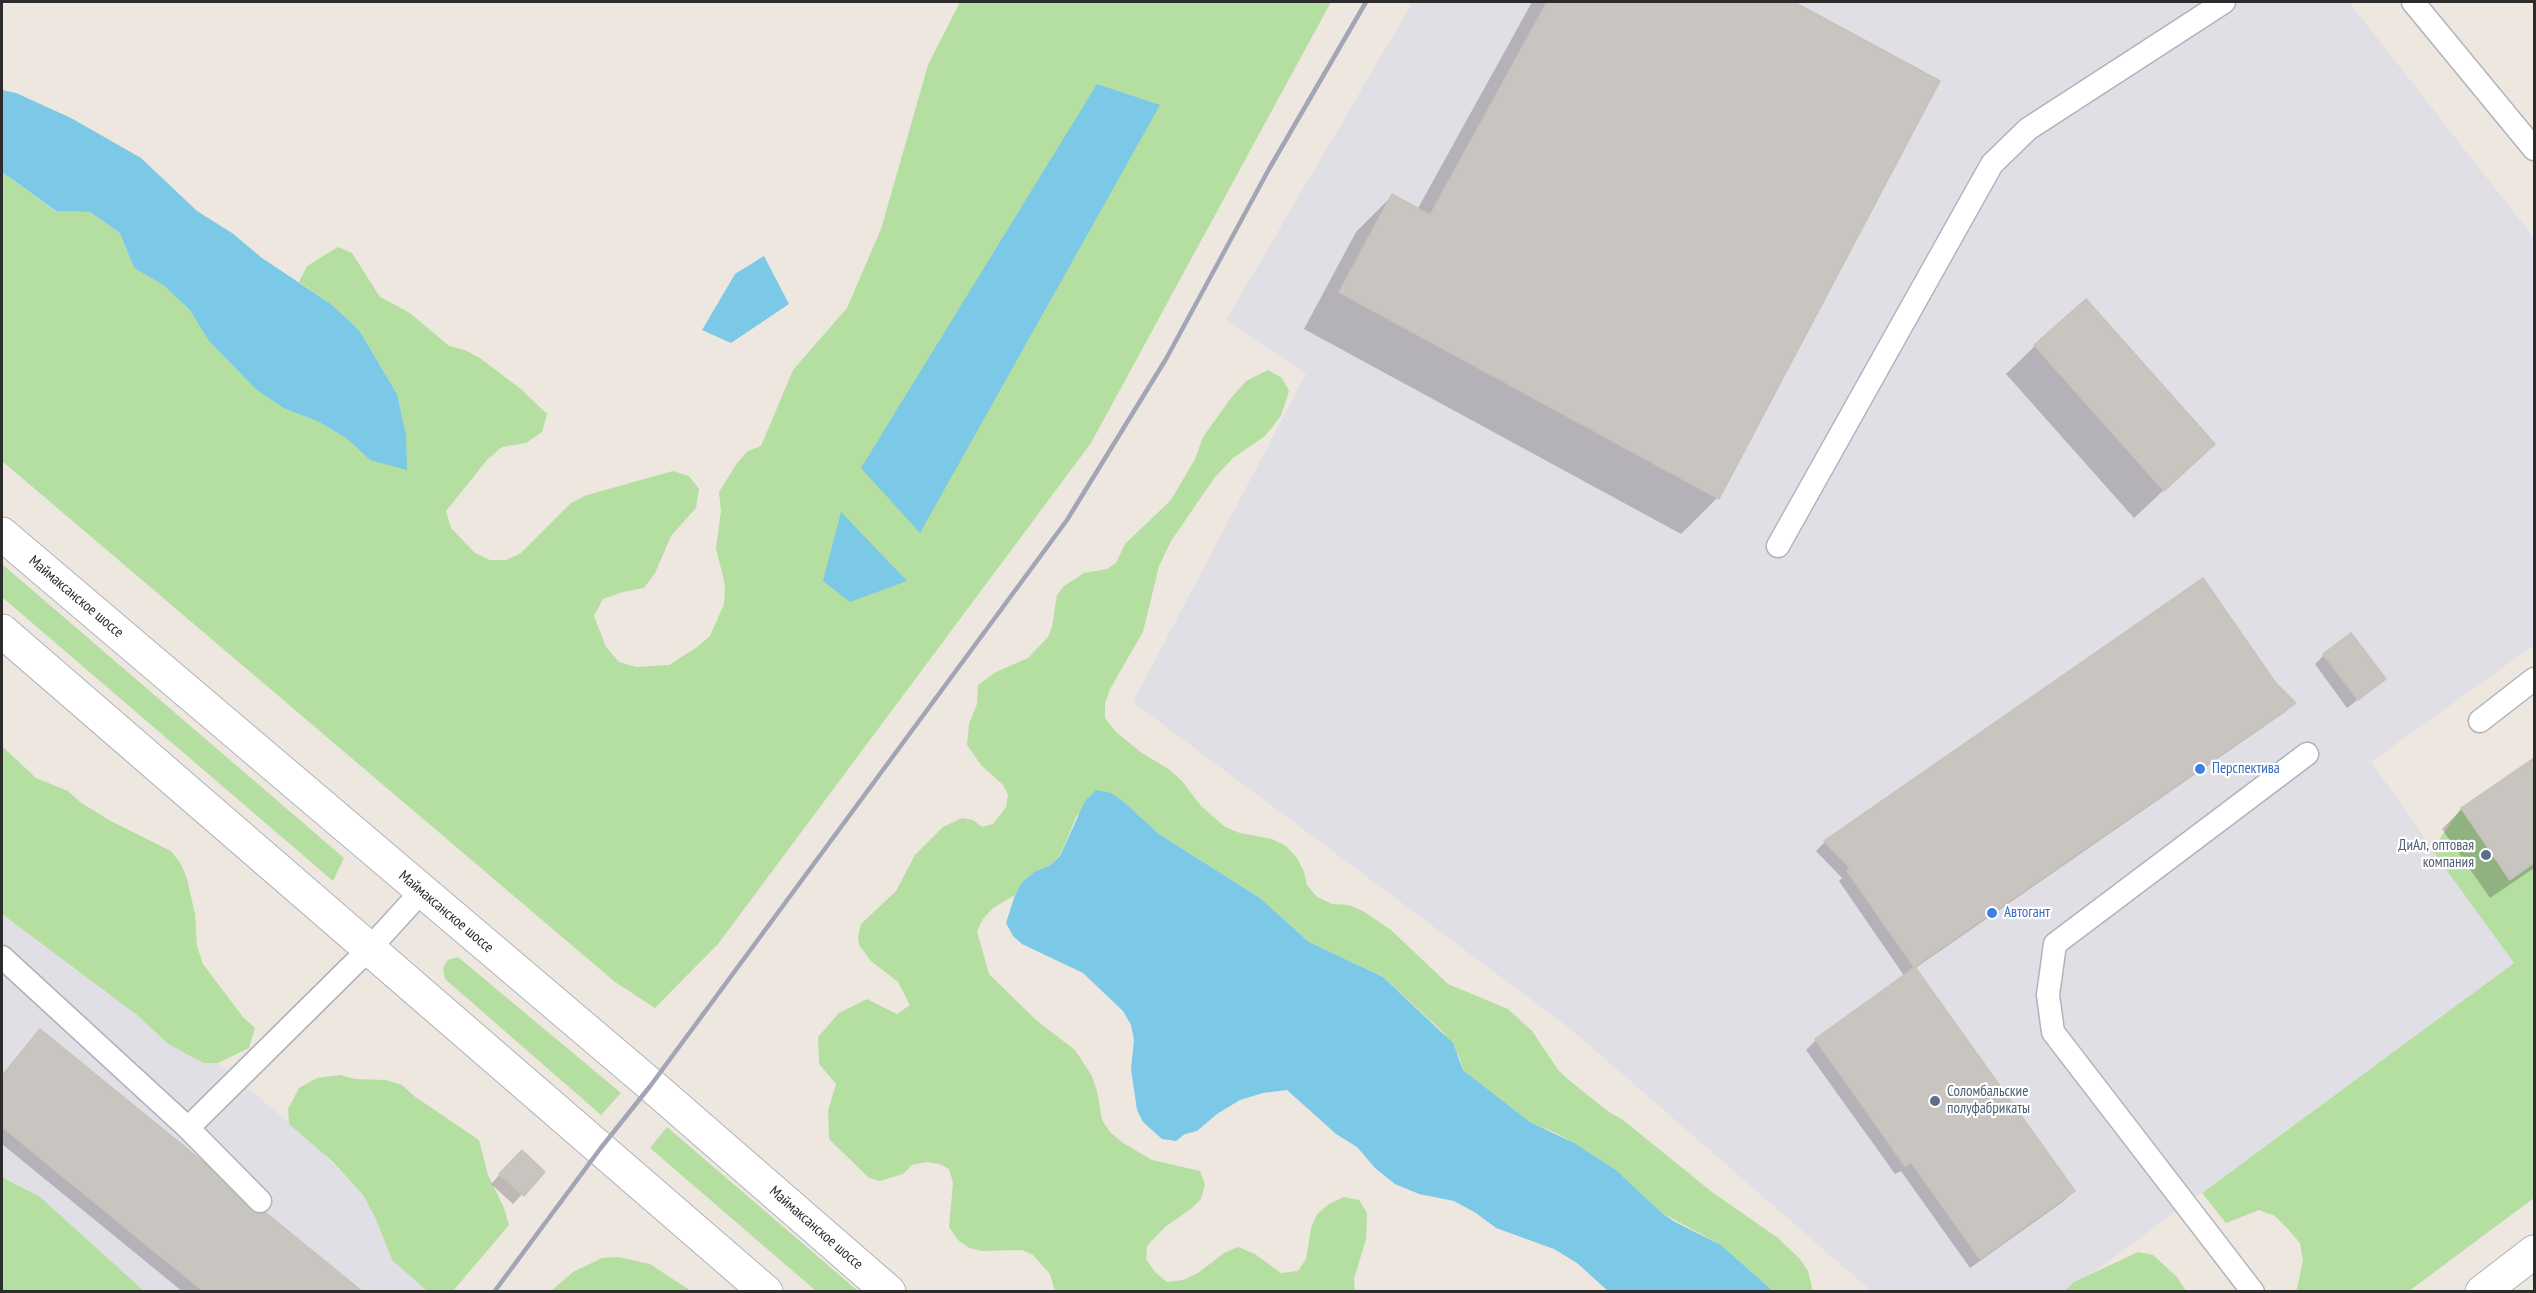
<!DOCTYPE html>
<html>
<head>
<meta charset="utf-8">
<style>
	body { margin:0 }
	#map { position:relative; width:2536px; height:1293px; overflow:hidden; background:#ede7e0; font-family:"PT Sans Narrow",sans-serif }
	canvas { display:block }
	.frame { position:absolute; inset:0; border:3px solid #2c2c2c; pointer-events:none }
</style>
</head>
<body>
<div id="map">
<canvas width="2536" height="1293"></canvas>
<div class="frame"></div>
</div>
<script>
const c = document.querySelector('canvas').getContext('2d');
c.lineJoin = 'round';
function fill(path, color) {
  c.fillStyle = color;
  c.fill(path, 'evenodd');
}
function poly(rows) {
  const path = new Path2D();
  for (const r of rows) {
    path.moveTo(r[0], r[1]);
    for (let i = 2; i < r.length; i += 2) path.lineTo(r[i], r[i + 1]);
  }
  return path;
}
function stroke(path, color, width, dash) {
  c.strokeStyle = color;
  c.lineWidth = width;
  c.lineCap = dash ? 'butt' : 'round';
  c.setLineDash(dash || []);
  c.stroke(path);
}
function label(font, color, halo, rows, align = 'center') {
  c.font = font + ' "PT Sans Narrow",sans-serif';
  c.lineWidth = 4.5;
  c.setLineDash([]);
  c.textBaseline = 'middle';
  c.strokeStyle = halo;
  c.fillStyle = color;
  for (const [text, x, y, turn = 0] of rows) {
    c.save();
    c.translate(x, y);
    c.rotate((+turn || 0) * Math.PI / 180);
    c.textAlign = isNaN(turn) ? turn : align;
    if (halo) c.strokeText(text, 0, 0);
    c.fillText(text, 0, 0);
    c.restore();
  }
}
const industrial = poly([
	[1413,2,2349,2,2534,238,2534,645,2371,762,2514,963,2068,1291,1871,1291,1573,1031,1133,702,1306,374,1226,320],
	[2,914,137,1015,167,1043,204,1063,218,1063,311,1141,363,1195,375,1217,392,1260,427,1291,144,1291,18,1185,2,1177]
]);
const green = poly([
	[960,2,1331,2,1091,443,718,944,655,1008,615,982,2,461,2,172,55,211,90,212,120,233,134,268,163,285,189,309,209,341,233,363,285,409,317,421,346,438,370,460,406,434,397,394,359,330,331,304,299,282,307,266,338,247,352,253,380,297,410,313,449,346,465,350,480,358,522,390,547,414,542,432,526,443,502,447,487,460,446,511,451,528,475,553,490,560,506,560,521,553,571,503,587,495,673,471,689,476,699,489,696,508,671,536,655,573,644,588,623,592,603,599,594,616,606,647,619,662,636,667,669,665,697,647,710,636,724,604,725,585,716,548,721,511,719,492,737,463,748,451,761,446,793,370,847,308,881,229,928,65],
	[1268,370,1282,378,1289,391,1281,416,1265,436,1233,458,1215,477,1171,541,1159,566,1143,632,1110,689,1105,704,1105,718,1116,732,1142,753,1170,770,1182,781,1201,806,1225,827,1240,833,1272,839,1286,846,1297,858,1304,872,1307,885,1317,897,1332,904,1349,905,1363,911,1391,930,1448,984,1508,1009,1532,1031,1558,1070,1570,1081,1609,1112,1623,1120,1712,1192,1778,1238,1800,1259,1808,1271,1813,1291,1773,1291,1721,1245,1662,1213,1616,1170,1560,1135,1530,1122,1463,1070,1459,1056,1442,1031,1383,977,1309,942,1260,898,1159,834,1124,802,1077,815,1060,855,1049,866,1034,872,1022,882,1015,895,993,908,983,919,977,931,989,974,1036,1020,1075,1050,1092,1076,1097,1091,1102,1120,1110,1132,1123,1143,1152,1160,1200,1171,1205,1184,1201,1199,1192,1208,1165,1227,1147,1246,1146,1259,1155,1272,1167,1282,1183,1280,1198,1273,1224,1253,1238,1247,1255,1254,1281,1273,1298,1271,1306,1259,1311,1228,1317,1214,1329,1204,1344,1197,1359,1200,1367,1213,1366,1239,1354,1279,1355,1291,1055,1291,1050,1274,1033,1255,1022,1250,982,1251,969,1248,958,1240,949,1227,953,1183,949,1169,939,1164,926,1162,912,1165,903,1174,880,1181,869,1178,829,1139,828,1111,836,1084,819,1064,818,1037,839,1013,867,999,897,1014,910,1005,898,982,871,961,859,945,858,936,861,924,896,891,915,855,943,827,962,818,973,820,982,827,993,824,1006,807,1008,795,1003,785,981,765,967,745,969,724,977,704,978,685,996,672,1028,658,1048,637,1052,627,1057,595,1064,586,1084,573,1107,569,1116,563,1125,544,1171,500,1195,459,1203,437,1231,398,1246,381],
	[2,564,344,858,333,881,2,597],
	[2,746,36,778,68,791,80,802,109,820,171,851,181,864,187,879,195,914,197,946,203,964,243,1017,255,1028,249,1048,218,1063,204,1063,192,1057,167,1043,137,1015,2,914],
	[2461,808,2509,880,2534,863,2534,1198,2409,1291,2296,1292,2303,1261,2300,1243,2288,1229,2275,1216,2259,1210,2226,1223,2202,1193,2514,963,2432,850],
	[458,957,621,1093,601,1115,445,979,443,968,448,960],
	[340,1075,355,1079,386,1080,402,1085,414,1096,479,1140,488,1175,504,1208,509,1225,453,1291,427,1291,392,1260,375,1217,363,1195,332,1161,289,1124,288,1109,299,1088,317,1078],
	[667,1127,858,1291,816,1291,650,1148],
	[2,1177,40,1197,144,1291,2,1291],
	[2138,1252,2153,1255,2177,1277,2186,1291,2064,1291,2074,1282],
	[618,1257,650,1264,691,1291,551,1291,573,1272,602,1258]
]);
const water = poly([
	[1097,84,1160,105,920,533,861,468],
	[2,90,16,93,71,118,141,158,197,211,232,233,262,258,331,304,359,330,397,394,406,434,407,470,370,460,346,438,317,421,285,409,257,390,209,341,189,309,163,285,134,268,120,233,90,212,56,211,2,172],
	[764,256,789,304,731,343,702,330,735,274],
	[841,512,907,581,850,602,823,581],
	[1096,790,1111,793,1124,802,1159,834,1260,898,1309,942,1383,977,1453,1043,1463,1070,1530,1122,1574,1143,1616,1170,1662,1213,1675,1222,1721,1245,1773,1291,1608,1291,1577,1263,1554,1249,1496,1228,1476,1213,1454,1201,1419,1194,1395,1184,1375,1168,1357,1147,1336,1134,1287,1090,1263,1093,1240,1100,1217,1114,1197,1131,1185,1134,1176,1141,1162,1139,1143,1122,1137,1110,1131,1069,1134,1040,1131,1025,1123,1011,1083,973,1022,944,1013,936,1006,923,1015,895,1022,882,1034,872,1049,866,1060,856,1085,801]
]);
const shadow = poly([
	[1532,2,1791,2,1938,82,1717,498,1681,534,1304,329,1356,232,1392,196,1417,210],
	[2035,346,2213,444,2134,518,2006,374],
	[2324,655,2384,679,2347,708,2315,664],
	[2274,683,2294,703,2285,712,1914,969,2073,1191,2064,1201,1970,1268,1901,1171,1895,1174,1806,1050,1816,1040,1905,977,1839,881,1842,878,1816,851,1825,842],
	[2534,759,2534,868,2490,898,2442,829,2462,809],
	[40,1031,360,1292,183,1292,2,1144,2,1076],
	[512,1161,543,1172,513,1204,491,1184]
]);
const building = poly([
	[1547,2,1794,2,1940,81,1719,499,1339,292,1392,194,1430,215,1547,2],
	[2086,299,2215,444,2164,491,2034,345,2086,299],
	[2203,578,2275,682,2296,703,1914,967,1847,871,1850,868,1824,841,2203,578],
	[2351,633,2386,679,2358,700,2323,654,2351,633],
	[2534,758,2534,863,2510,880,2461,808,2534,758],
	[1915,967,2075,1191,1980,1259,1911,1162,1905,1166,1815,1039,1915,967],
	[40,1029,363,1292,204,1292,2,1127,2,1076,40,1029],
	[522,1150,545,1172,524,1196,499,1174,522,1150]
]);
const service = poly([
	[2413,2,2534,149],
	[1778,546,1992,164,2028,129,2224,2],
	[2480,721,2534,679],
	[2,957,188,1128,260,1201],
	[188,1128,369,949,422,891],
	[2253,1292,2053,1032,2048,995,2055,944,2307,754]
]);
const secondary = poly([
	[2,534,651,1085,889,1292],
	[2,631,766,1292],
	[2482,1292,2534,1252]
]);
const rail = poly([
	[494,1292,600,1149,651,1085,1067,520,1166,359,1269,169,1366,2]
]);
const markers = [
	[2200,769,6,"#3f7fe0"],
	[2486,855,6,"#5c6f8a"],
	[1992,913,6,"#3f7fe0"],
	[1935,1101,6,"#5c6f8a"]
];
const streetNames = [
	["Маймаксанское шоссе",76,597,40],
	["Маймаксанское шоссе",446,912,40],
	["Маймаксанское шоссе",816,1228,41]
];
const shopNames = [
	["Перспектива",2212,769],
	["Автогант",2004,913]
];
const serviceNames = [
	["ДиАл, оптовая",2474,846],
	["компания",2474,863],
	["Соломбальские",1947,1092,"left"],
	["полуфабрикаты",1947,1109,"left"]
];
fill(industrial, '#e1dfe6');
fill(green, '#b5dfa0');
fill(water, '#7bc9e7');
fill(shadow, '#0003');
fill(building, '#c8c4bf');
stroke(building, '#c8c3b9', 1.5);
stroke(service, '#b0b2bb', 25);
stroke(secondary, '#b0b2bb', 35);
stroke(service, '#fff', 22);
stroke(secondary, '#fff', 33);
stroke(rail, '#a2a5b5', 4.5);
for (const [x, y, r, color] of markers) {
  const dot = new Path2D();
  dot.arc(x, y, r, 0, 2 * Math.PI);
  c.fillStyle = color;
  c.fill(dot);
  stroke(dot, '#fff', 2);
}
label('15px', '#2c2c2c', '#fff', streetNames);
label('15px', '#366cbe', '#fff', shopNames, 'left');
label('15px', '#4e5e75', '#fff', serviceNames, 'right');
</script>
</body>
</html>
